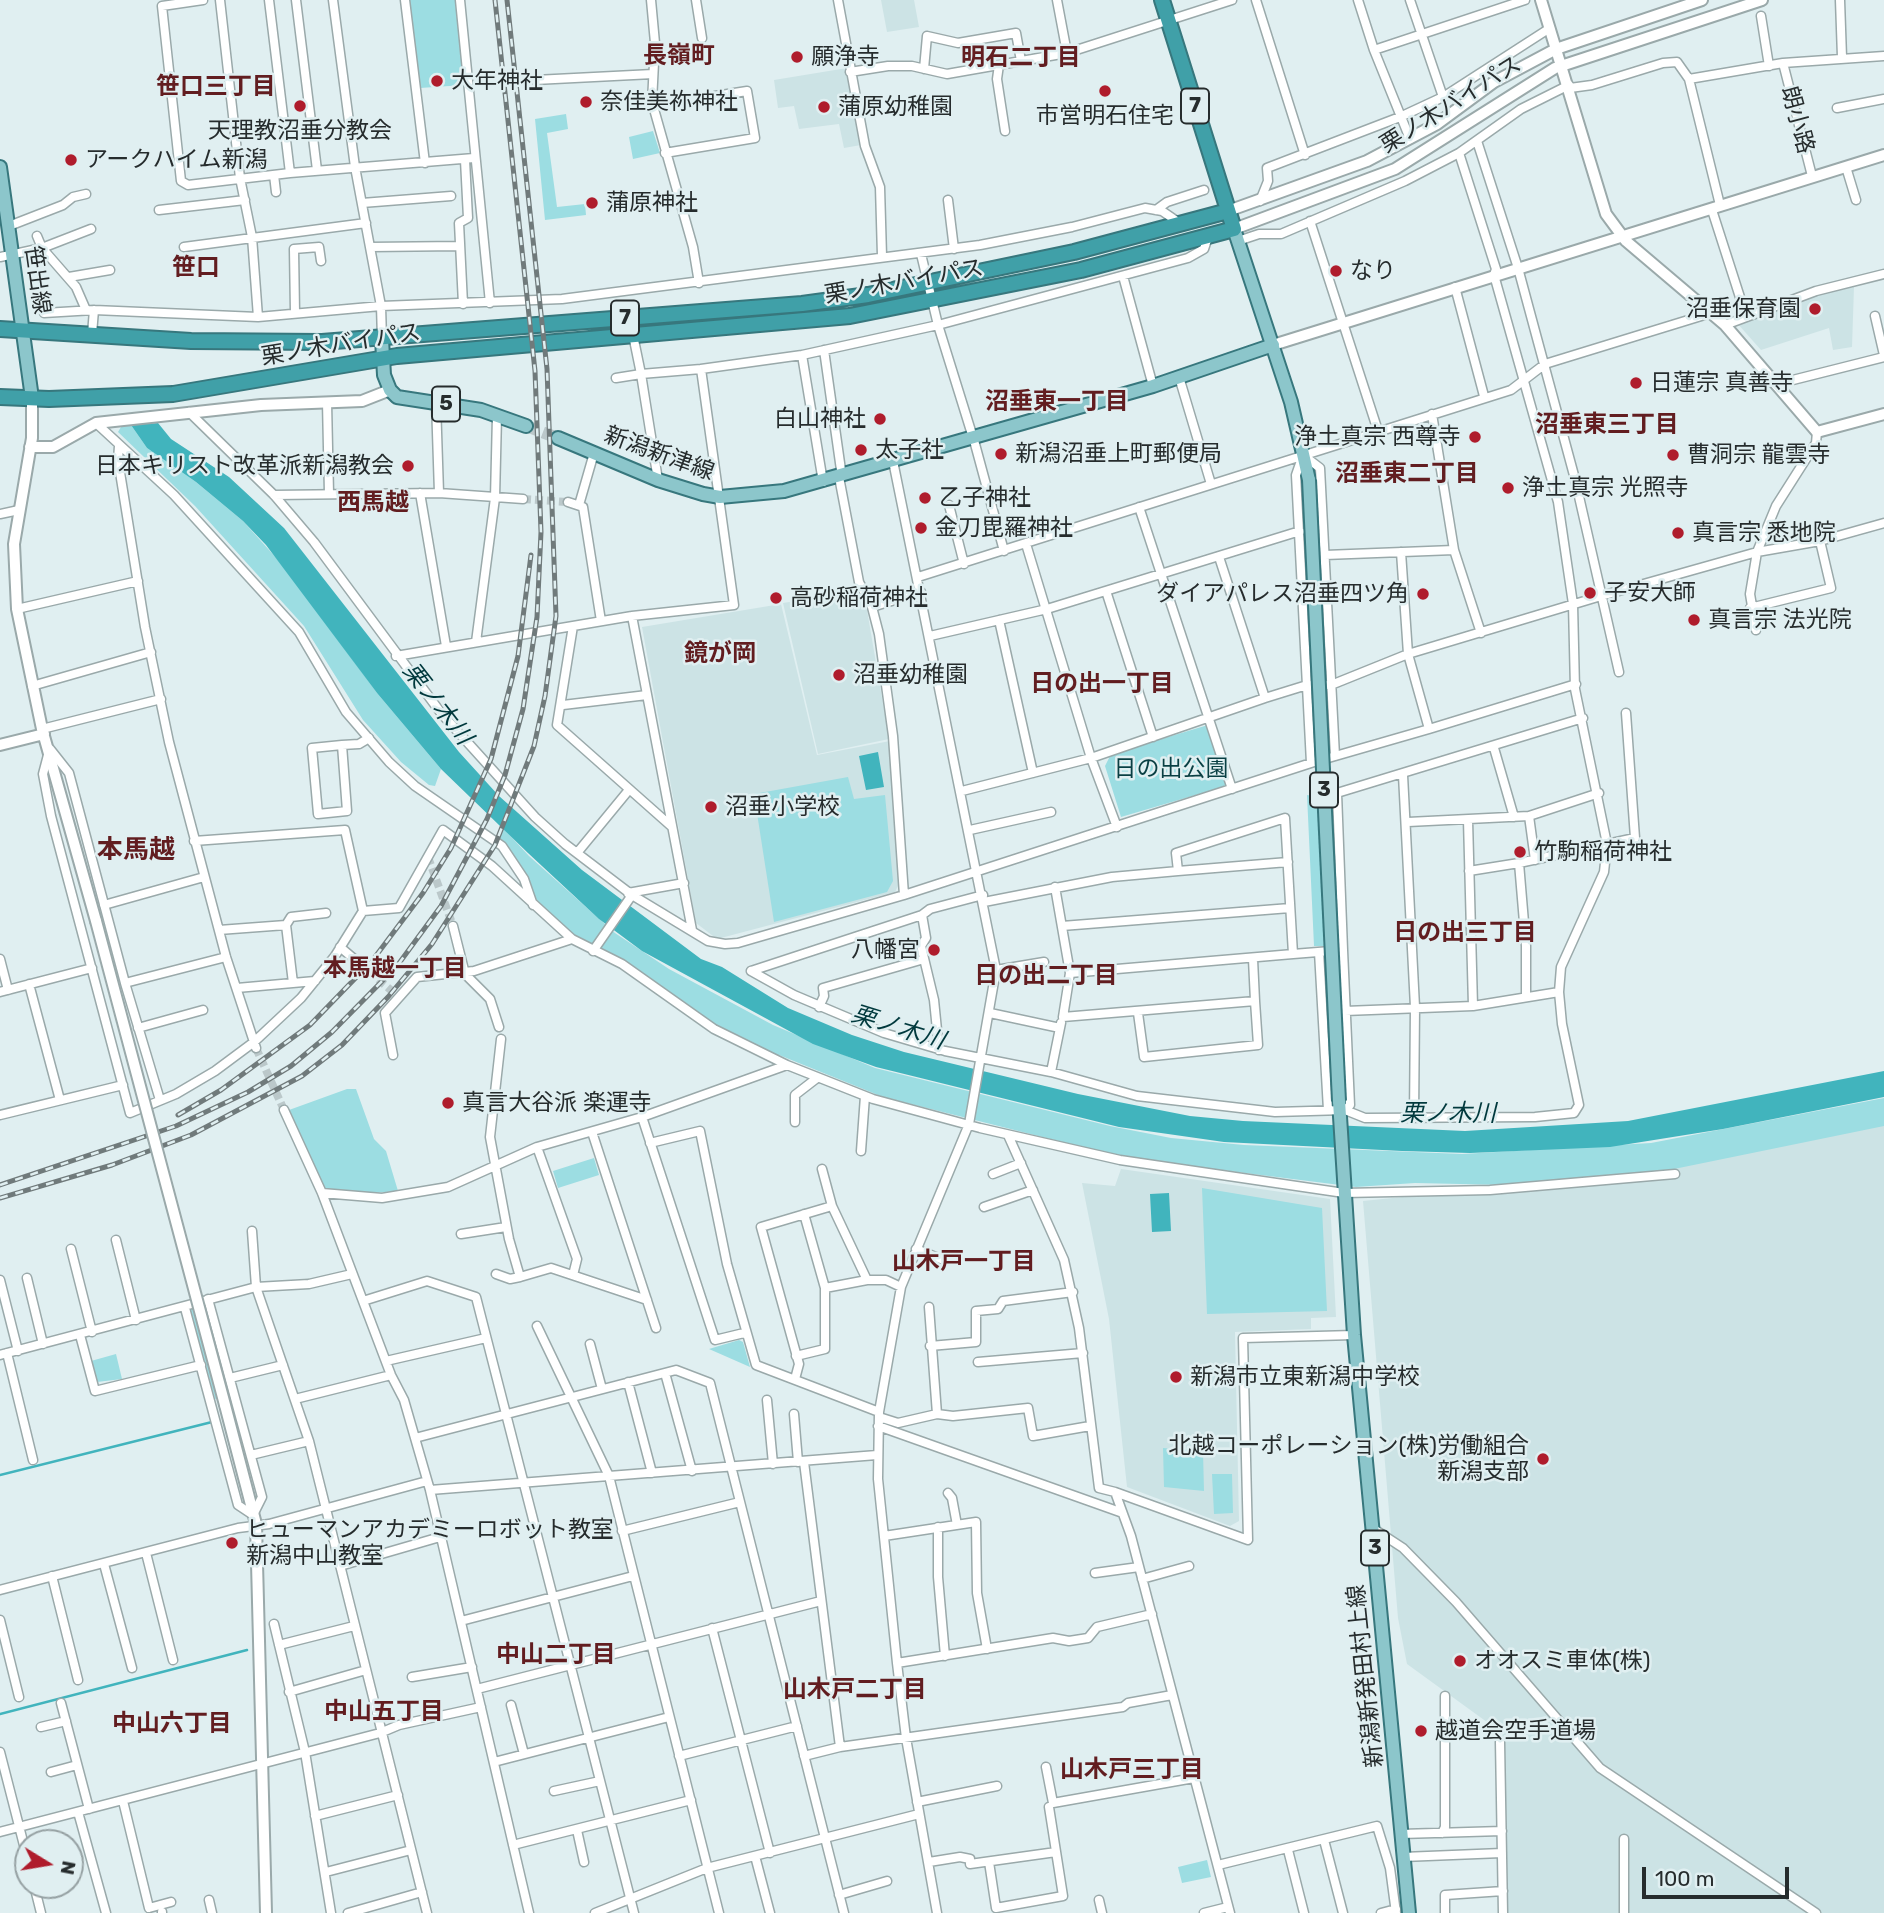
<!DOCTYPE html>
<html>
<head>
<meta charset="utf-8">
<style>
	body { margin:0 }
	#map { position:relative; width:1884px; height:1913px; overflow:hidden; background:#e0eff1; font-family:Rubik,sans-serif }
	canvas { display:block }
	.north { position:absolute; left:14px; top:1829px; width:70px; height:70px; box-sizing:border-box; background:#e0eff1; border:2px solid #96a1a3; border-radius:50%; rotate:101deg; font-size:19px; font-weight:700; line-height:28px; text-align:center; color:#262c2d }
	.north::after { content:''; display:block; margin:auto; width:24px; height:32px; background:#af1c2c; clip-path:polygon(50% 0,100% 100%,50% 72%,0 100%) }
	.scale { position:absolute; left:1642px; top:1867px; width:147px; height:32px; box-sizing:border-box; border:4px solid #262c2d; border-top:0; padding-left:9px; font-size:21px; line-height:24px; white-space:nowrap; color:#262c2d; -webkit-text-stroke:5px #e0eff1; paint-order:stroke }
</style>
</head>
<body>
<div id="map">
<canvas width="1884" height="1913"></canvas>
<div class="north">N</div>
<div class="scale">100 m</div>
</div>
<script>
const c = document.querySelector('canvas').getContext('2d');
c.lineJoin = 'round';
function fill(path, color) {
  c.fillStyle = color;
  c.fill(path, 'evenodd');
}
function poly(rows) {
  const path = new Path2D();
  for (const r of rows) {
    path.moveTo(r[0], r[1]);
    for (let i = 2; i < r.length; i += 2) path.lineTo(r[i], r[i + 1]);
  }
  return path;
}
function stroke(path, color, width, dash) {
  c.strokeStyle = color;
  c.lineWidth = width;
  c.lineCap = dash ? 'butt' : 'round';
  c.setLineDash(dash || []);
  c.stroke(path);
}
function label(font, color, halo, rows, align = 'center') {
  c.font = font + ' Rubik,"Noto Sans JP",sans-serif';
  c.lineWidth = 5;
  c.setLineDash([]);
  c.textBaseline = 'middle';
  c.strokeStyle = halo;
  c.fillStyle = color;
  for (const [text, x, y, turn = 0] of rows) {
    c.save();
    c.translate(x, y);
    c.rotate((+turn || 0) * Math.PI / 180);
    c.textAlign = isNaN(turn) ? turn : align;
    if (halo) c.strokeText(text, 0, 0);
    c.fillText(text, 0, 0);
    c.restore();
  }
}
const built = poly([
	[881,0,914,0,919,27,887,32],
	[847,68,861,145,844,148,839,124,799,129,794,106,778,108,774,80],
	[1854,287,1852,347,1833,350,1829,328,1761,350,1737,323,1815,295],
	[857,591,867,610,889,739,818,754,783,603],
	[781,604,817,755,890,741,899,884,895,892,717,939,696,923,642,627],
	[1884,1124,1884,1913,1507,1913,1502,1733,1407,1664,1398,1618,1363,1201,1640,1173],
	[1121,1169,1330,1199,1336,1317,1311,1318,1311,1329,1235,1332,1239,1521,1230,1526,1127,1487,1109,1319,1082,1183,1115,1186]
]);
const green = poly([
	[409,0,455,0,464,85,420,88],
	[566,114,568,129,547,133,557,207,585,204,586,215,545,220,535,119],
	[653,131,660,153,633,159,629,137],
	[131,425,147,448,196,482,243,521,287,570,377,693,441,769,435,786,429,785,401,762,363,720,304,626,195,506,118,432,121,427],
	[1208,725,1226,786,1121,817,1105,766,1111,754],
	[848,777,854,799,885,795,893,881,887,892,774,922,754,794],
	[1307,795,1331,799,1336,929,1323,930,1324,946,1314,946],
	[503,828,529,856,615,933,669,969,773,1025,875,1068,1110,1126,1171,1138,1244,1145,1462,1154,1651,1143,1884,1098,1884,1126,1674,1169,1583,1181,1505,1185,1415,1183,1356,1187,1126,1158,883,1097,779,1055,778,1057,713,1025,628,963,575,936,556,920,536,899,524,871,498,840],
	[347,1089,356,1089,374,1139,386,1151,398,1191,360,1194,325,1189,289,1110],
	[594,1158,599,1175,558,1188,553,1171],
	[1202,1188,1322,1208,1327,1311,1207,1314],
	[207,1301,232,1395,215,1399,190,1308],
	[739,1340,743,1342,750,1367,709,1349],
	[116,1354,122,1379,97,1382,91,1361],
	[1163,1448,1203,1451,1204,1491,1164,1487],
	[1212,1474,1232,1474,1233,1513,1214,1514],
	[1207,1860,1211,1877,1182,1883,1178,1867]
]);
const water = poly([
	[158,423,171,439,229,477,284,528,459,752,499,796,582,870,701,959,722,967,788,1008,852,1035,904,1052,1078,1094,1190,1116,1243,1121,1465,1131,1628,1121,1884,1071,1884,1097,1723,1129,1610,1147,1470,1153,1402,1151,1224,1142,1119,1127,876,1067,813,1044,642,951,599,919,528,853,441,769,377,693,266,545,243,521,196,482,147,448,131,425],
	[878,752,884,787,866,790,859,756],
	[1169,1193,1171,1231,1152,1232,1150,1194]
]);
const stream = poly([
	[0,1475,212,1422],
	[0,1714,247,1650]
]);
const streetTunnel = poly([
	[523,499,568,502],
	[428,857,453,926],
	[360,964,399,997],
	[256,1048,284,1110]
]);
const primaryTunnel = poly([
	[526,426,558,438]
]);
const street = poly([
	[203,0,162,6,181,181,188,185,290,173,474,158],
	[220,0,240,178,252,237,258,317],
	[269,0,290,173],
	[296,0,317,170],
	[333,0,355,167,381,306,382,339],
	[405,0,425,163],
	[460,0,490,303],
	[651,0,655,43,652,102,693,247,699,283],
	[696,0,702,38],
	[838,0,865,146,880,187,882,256],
	[1057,0,1067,53],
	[1256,0,1305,155],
	[1358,0,1374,50,1410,139],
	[1410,0,1443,97],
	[1840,0,1842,57],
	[1761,16,1769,66],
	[1374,50,1525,0],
	[1783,63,1812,176],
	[999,65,997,79,1005,131],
	[924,69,927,36,958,43,1016,33,1021,61],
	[850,72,888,66,912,66,947,74,1067,53,1232,0],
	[1689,79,1783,63,1884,56],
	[535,80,653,74],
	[1570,88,1592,85,1663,63,1677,62,1689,79,1720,205],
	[1837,108,1884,99],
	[1477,141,1518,268,1575,479,1619,672],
	[665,153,755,138,747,91,715,96],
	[1846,167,1856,200],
	[274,175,276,192],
	[948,200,954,249],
	[1260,201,1268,181,1267,168,1400,117,1443,97,1550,28],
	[362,203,451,196],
	[1709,209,1712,210,1746,316],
	[159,210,245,200],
	[1156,210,1167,202,1204,190],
	[1310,221,1378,431],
	[9,226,63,205,73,197,86,194],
	[37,236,42,248,91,229],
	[1238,241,1259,234,1281,234,1405,181,1459,153,1521,109,1569,85],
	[184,247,366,223],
	[370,247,460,246],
	[0,257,42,248,76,287,86,310],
	[1123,276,1153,386],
	[69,277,110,270],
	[1455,287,1484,396],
	[463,304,459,223,468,218,465,160],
	[44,313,94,310,258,317,381,306,562,299,980,245,1072,227,1145,208,1162,211,1181,224],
	[295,313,294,249,319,247,321,261],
	[1875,316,1884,355],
	[1725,325,1816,291,1884,274],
	[92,334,94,310],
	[633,335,641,374,701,369],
	[824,350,841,470],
	[802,355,823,482],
	[1179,377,1211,484],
	[616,378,641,374,658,480],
	[1777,384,1884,357],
	[327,402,329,494],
	[436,402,439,493],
	[189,412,274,495,314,542,441,713,535,817,565,844,632,895,708,941,725,944,738,943,904,895,893,736,879,634,872,607,859,582,839,477],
	[1432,414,1454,550],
	[96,423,174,495,299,632,346,712,389,762,415,786,502,846,524,879,533,905],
	[119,446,118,460,145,627,169,742,226,957,256,1048],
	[893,461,996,970,969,1124,901,1287,879,1412,878,1479,897,1663,906,1738,937,1913],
	[420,493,446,646],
	[274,495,439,493,523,499],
	[568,502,583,507,601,621],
	[579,505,594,453],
	[949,505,964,564],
	[1139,507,1232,789],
	[0,514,19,510],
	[1026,544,1091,758,1117,827],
	[1004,551,975,444,938,325,1188,258,1204,249,1208,237],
	[1325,555,1454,550,1481,633],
	[1219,557,1265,698],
	[918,577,1511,390,1545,364,1711,313],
	[1106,591,1153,737],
	[872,607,921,592],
	[1750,608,1831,588,1820,541],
	[17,609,138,581],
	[632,616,692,930],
	[999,620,1033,773],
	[573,626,557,725,671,826],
	[1756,630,1750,594,1757,552,1776,506,1816,443,1817,432],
	[930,636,1047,609,1300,531],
	[476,642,495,498,497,416],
	[396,656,632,616,734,605,701,369,802,355,938,325,921,254],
	[32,686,151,652],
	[563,705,647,695],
	[42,729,161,699],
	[1429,729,1576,684],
	[342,745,347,811,318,814,312,748,342,745,359,744,369,738],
	[1494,748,1514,817],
	[50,749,69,773,125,983,160,1100],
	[48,755,43,774,51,816,130,1113,176,1094,215,1071,254,1042,301,998,335,956,363,911,345,830,194,841],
	[1311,763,1296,475,1303,455,1320,468,1335,756],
	[1403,775,1415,1007,1414,1118],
	[962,791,1091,758,1265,698,1307,685,1331,685,1408,654,1601,596,1757,552,1820,541,1884,523],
	[1529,816,1535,860],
	[1468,820,1473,1006],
	[1408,822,1529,816,1599,793],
	[970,830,1051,812],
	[577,853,628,791],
	[1178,871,1288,862],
	[1469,871,1519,863],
	[1055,887,1070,973],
	[628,893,684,883],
	[904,895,1311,763,1429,729,1408,654,1401,552],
	[984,902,1112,877,1178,871,1176,853,1285,818,1293,954,1070,973,1063,1017,1255,1001,1258,1045,1144,1057,1138,1013],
	[104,905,204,877],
	[363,911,399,908,443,830,492,866,572,939,622,964,714,1029,787,1065,873,1099,980,1128,1120,1160,1344,1193,1490,1190,1675,1174],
	[922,915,926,938,921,946,934,1000,939,1050],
	[286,925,291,917,326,913],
	[453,926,465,974,490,999,499,1027],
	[1062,926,1290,908],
	[219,930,286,925,293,983],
	[340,947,360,964],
	[1343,950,1337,793,1583,718],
	[593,951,632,895],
	[1319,952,1328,1110],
	[1293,954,1343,950,1350,1105,1345,1110],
	[0,959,8,990],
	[1253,959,1255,1001],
	[996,970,1044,962],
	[751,971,794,995,884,1033,945,1051,1051,1072,1137,1096,1275,1112,1345,1110,1365,1118,1535,1117,1574,1113,1579,1105,1562,1024,1559,992,1561,967,1604,872,1607,844,1575,689,1573,604,1558,502,1494,275,1496,269,1459,153],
	[751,971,922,915,930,909,983,895],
	[125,983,226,957],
	[29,984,60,1100],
	[237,988,315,981],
	[0,992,92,968],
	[1526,997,1526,946,1519,863,1635,838,1626,713],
	[819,1007,824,996,823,988,924,959],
	[1345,1011,1473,1006,1559,992],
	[990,1013,1060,1028],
	[138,1028,203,1010],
	[501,1039,490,1137,509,1239,520,1277,551,1268,647,1300],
	[393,1055,385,1013,417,977,474,971,572,939],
	[1051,1072,1061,1023],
	[284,1110,322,1193,391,1375,404,1400,430,1490,529,1913],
	[0,1115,123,1085],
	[642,1117,715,1340,744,1333],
	[795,1122,795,1095,817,1078],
	[592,1132,656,1328],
	[1008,1135,1064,1260,1079,1328,1099,1488,1115,1492,1131,1536,1230,1913],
	[650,1143,700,1131,727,1264,756,1365,879,1412],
	[537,1147,577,1259,573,1275],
	[861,1151,865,1096],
	[822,1169,832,1206],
	[993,1174,1021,1163],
	[322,1193,382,1198,448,1187,537,1147,642,1117,787,1065],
	[984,1207,1033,1190],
	[252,1231,256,1287,309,1441,427,1913],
	[461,1234,506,1227],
	[116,1240,136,1320],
	[71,1249,92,1332],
	[916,1249,946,1261],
	[496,1274,510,1279,520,1277],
	[27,1278,43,1344],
	[0,1280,18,1351],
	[825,1288,867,1280,886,1280,901,1287],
	[363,1301,427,1281,476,1297,634,1913],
	[929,1307,937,1414],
	[185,1308,238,1505,253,1515,262,1497,208,1299],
	[537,1326,609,1476,719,1913],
	[80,1335,95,1391,201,1365],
	[590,1344,602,1389],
	[930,1346,976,1342,976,1311,998,1309,1003,1301,1073,1292],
	[7,1353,33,1460],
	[0,1355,256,1287,309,1284,352,1274],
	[796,1356,825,1349,825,1288,804,1214],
	[386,1361,486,1338],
	[978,1362,1083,1353],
	[665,1373,692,1471],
	[230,1378,283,1365],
	[795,1379,799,1364,761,1227,832,1206,867,1280],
	[628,1382,652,1473],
	[295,1399,391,1375],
	[767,1400,773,1464],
	[794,1414,798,1462],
	[879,1417,898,1423,937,1414,953,1416,1028,1408,1033,1436,1090,1426],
	[878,1426,1120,1512],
	[415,1438,676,1370,710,1383,844,1913],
	[251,1455,309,1441],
	[804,1462,840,1747],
	[430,1490,877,1455],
	[1115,1492,1248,1540,1243,1338,1354,1335],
	[948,1493,952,1498,957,1525],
	[938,1527,938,1577,945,1656],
	[1374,1529,1403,1548,1456,1602,1600,1768,1816,1913],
	[622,1531,740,1502],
	[884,1536,976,1522,977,1593,987,1649],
	[146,1553,173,1660],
	[104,1564,132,1668],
	[340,1566,440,1537],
	[1095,1573,1139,1567],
	[52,1576,78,1680],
	[1142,1579,1189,1566],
	[0,1590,238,1528,269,1524,427,1481],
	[0,1620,19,1697],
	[461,1621,633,1576],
	[274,1624,305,1752,331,1913],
	[712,1628,770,1853],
	[279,1645,354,1626],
	[897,1663,1053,1638,1069,1641,1088,1638,1097,1627,1152,1614],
	[412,1677,472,1667],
	[477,1689,821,1601],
	[289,1692,366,1670],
	[61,1703,89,1809],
	[511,1705,524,1754],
	[41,1727,66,1721],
	[1500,1742,1503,1913],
	[0,1752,28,1861],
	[679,1756,797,1726],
	[804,1756,840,1747,1123,1707,1128,1703,1172,1695],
	[494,1762,669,1717],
	[1046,1767,1053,1803,1194,1778],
	[51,1772,77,1765],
	[554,1791,600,1781],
	[123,1801,149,1908,171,1902],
	[917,1802,997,1786],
	[78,1812,106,1913],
	[315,1816,398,1795],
	[577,1830,584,1862],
	[0,1832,380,1733,399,1725,481,1707],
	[1442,1833,1445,1827,1445,1696],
	[1401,1834,1502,1831],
	[1324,1840,1343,1913],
	[513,1845,691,1800],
	[1288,1850,1304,1913],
	[755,1856,770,1913],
	[1403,1857,1502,1853],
	[929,1862,960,1857,970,1859,970,1864,1056,1852],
	[989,1862,996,1908,1063,1896,1049,1807],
	[1218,1865,1377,1826,1390,1868,1396,1913],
	[326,1872,411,1850],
	[34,1885,41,1913],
	[839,1895,887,1881],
	[209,1900,212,1913],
	[1099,1900,1102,1913],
	[162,1912,162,1913],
	[348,1913,422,1892],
	[595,1913,707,1868,919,1814],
	[1204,1913,1228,1907],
	[1381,1913,1396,1909],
	[1445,1913,1445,1895,1503,1891],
	[1624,1913,1624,1839]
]);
const secondary = poly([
	[1541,0,1606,214,1626,241,1725,325,1817,432,1884,414],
	[1228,211,1367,161,1437,124,1494,82,1556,49,1702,0],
	[1234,229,1395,169,1555,68,1762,0],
	[1273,345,1884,155],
	[32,398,32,438,14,544,17,609,42,729,96,921],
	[30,447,53,447,96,423,261,405,362,401,390,390],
	[0,745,44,734],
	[225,1405,256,1524,266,1913]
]);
const primary = poly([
	[0,167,32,398],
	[1234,229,1291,402,1309,480],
	[382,339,384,375,390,390,397,397,481,410,526,426],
	[558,438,658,480,703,494,720,497,784,491,1153,386,1273,345],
	[1339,1101,1354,1335,1409,1913]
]);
const highway = poly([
	[0,329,191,341,322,342,802,304,868,295,1074,252,1228,211],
	[0,397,49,399,173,394,397,356,850,316,1081,270,1234,229,1162,0]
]);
const rail = poly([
	[178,1115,221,1090,310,1025,372,961,423,893,451,848,491,759,518,656,531,555],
	[0,1185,176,1126,248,1092,291,1066,332,1032,397,966,441,906,487,819,505,775,523,709,537,617,541,532,535,371,495,0],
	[0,1198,112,1165,191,1135,302,1076,342,1045,388,997,432,944,495,845,534,746,545,696,556,616,547,369,507,0]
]);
const secondaryBridge = poly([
	[96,921,225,1405]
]);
const primaryBridge = poly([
	[1309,480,1339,1101]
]);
const markers = [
	[797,57,7,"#af1c2c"],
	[437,81,7,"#af1c2c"],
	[1105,91,7,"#af1c2c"],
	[586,102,7,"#af1c2c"],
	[300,106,7,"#af1c2c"],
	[824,107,7,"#af1c2c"],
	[71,160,7,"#af1c2c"],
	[592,203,7,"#af1c2c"],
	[1336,271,7,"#af1c2c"],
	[1815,309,7,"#af1c2c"],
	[1636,383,7,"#af1c2c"],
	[880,419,7,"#af1c2c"],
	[1475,437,7,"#af1c2c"],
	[861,450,7,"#af1c2c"],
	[1001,454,7,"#af1c2c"],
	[1673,455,7,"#af1c2c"],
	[408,466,7,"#af1c2c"],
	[1508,488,7,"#af1c2c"],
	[925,498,7,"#af1c2c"],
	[921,528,7,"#af1c2c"],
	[1678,533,7,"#af1c2c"],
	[1590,593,7,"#af1c2c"],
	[1423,594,7,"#af1c2c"],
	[776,598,7,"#af1c2c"],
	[1694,620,7,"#af1c2c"],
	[839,675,7,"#af1c2c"],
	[711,807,7,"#af1c2c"],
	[1520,852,7,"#af1c2c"],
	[934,950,7,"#af1c2c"],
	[448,1103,7,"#af1c2c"],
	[1176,1377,7,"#af1c2c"],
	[1543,1459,7,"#af1c2c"],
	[232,1543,7,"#af1c2c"],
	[1460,1661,7,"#af1c2c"],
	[1421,1731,7,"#af1c2c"]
];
const shields = [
	[1195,106,28],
	[625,318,28],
	[446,404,28],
	[1324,790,28],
	[1375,1548,28]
];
const shieldNames = [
	["7",1195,106],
	["7",625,318],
	["5",446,404],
	["3",1324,790],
	["3",1375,1548]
];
const poiNames = [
	["願浄寺",811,57],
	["大年神社",451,81],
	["奈佳美祢神社",600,102],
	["蒲原幼稚園",838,107],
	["市営明石住宅",1105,116,"center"],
	["天理教沼垂分教会",300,131,"center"],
	["アークハイム新潟",85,160],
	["蒲原神社",606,203],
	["なり",1350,271],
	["沼垂保育園",1801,309,"right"],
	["日蓮宗 真善寺",1650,383],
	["白山神社",866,419,"right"],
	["浄土真宗 西尊寺",1461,437,"right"],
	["太子社",875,450],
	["新潟沼垂上町郵便局",1015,454],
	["曹洞宗 龍雲寺",1687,455],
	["日本キリスト改革派新潟教会",394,466,"right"],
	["浄土真宗 光照寺",1522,488],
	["乙子神社",939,498],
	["金刀毘羅神社",935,528],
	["真言宗 悉地院",1692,533],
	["子安大師",1604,593],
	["ダイアパレス沼垂四ツ角",1409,594,"right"],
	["高砂稲荷神社",790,598],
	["真言宗 法光院",1708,620],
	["沼垂幼稚園",853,675],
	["沼垂小学校",725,807],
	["竹駒稲荷神社",1534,852],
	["八幡宮",920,950,"right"],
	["真言大谷派 楽運寺",462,1103],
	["新潟市立東新潟中学校",1190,1377],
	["北越コーポレーション(株)労働組合",1529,1446,"right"],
	["新潟支部",1529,1472,"right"],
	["ヒューマンアカデミーロボット教室",246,1530],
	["新潟中山教室",246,1556],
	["オオスミ車体(株)",1474,1661],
	["越道会空手道場",1435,1731]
];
const streetNames = [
	["栗ノ木バイパス",1451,105,-32],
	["朗小路",1797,120,75],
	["笹出線",37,280,82],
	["栗ノ木バイパス",904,282,-10],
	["栗ノ木バイパス",341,345,-9],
	["新潟新津線",659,454,20],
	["新潟新発田村上線",1366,1676,-96]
];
const parkNames = [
	["日の出公園",1171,769]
];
const neighbourhoodNames = [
	["長嶺町",679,56],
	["明石二丁目",1021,58],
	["笹口三丁目",216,87],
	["笹口",196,268],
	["沼垂東一丁目",1057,402],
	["沼垂東三丁目",1607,425],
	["沼垂東二丁目",1407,474],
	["西馬越",373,503],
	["鏡が岡",720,654],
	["日の出一丁目",1102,684],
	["日の出三丁目",1465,933],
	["本馬越一丁目",395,969],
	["日の出二丁目",1046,976],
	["山木戸一丁目",964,1262],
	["中山二丁目",556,1655],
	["山木戸二丁目",855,1690],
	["中山五丁目",384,1712],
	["中山六丁目",172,1724],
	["山木戸三丁目",1132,1770]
];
const waterNames = [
	["栗ノ木川",437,704,52],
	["栗ノ木川",898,1028,17],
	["栗ノ木川",1448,1114]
];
const quarterNames = [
	["本馬越",136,850]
];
fill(built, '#cce3e5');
fill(green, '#9cdde2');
fill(water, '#41b4bd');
stroke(stream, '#41b4bd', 2.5);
stroke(streetTunnel, '#bbc8ca', 8, [8, 4]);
stroke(primaryTunnel, '#bbc8ca', 12, [12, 6]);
stroke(street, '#9aa9aa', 11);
stroke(secondary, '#9aa9aa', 14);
stroke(primary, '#37777d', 16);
stroke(highway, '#37777d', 18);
stroke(street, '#fff', 8);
stroke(secondary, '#fff', 10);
stroke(primary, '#8cc6cb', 12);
stroke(highway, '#40a0a8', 14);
stroke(rail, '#707a7b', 5);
stroke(rail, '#e0eff1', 2.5, [8]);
stroke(secondaryBridge, '#9aa9aa', 14, []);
stroke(primaryBridge, '#37777d', 16, []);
stroke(secondaryBridge, '#fff', 10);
stroke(primaryBridge, '#8cc6cb', 12);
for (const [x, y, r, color] of markers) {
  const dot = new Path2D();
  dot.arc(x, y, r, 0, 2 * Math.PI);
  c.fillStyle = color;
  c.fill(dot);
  stroke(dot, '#e0eff1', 2.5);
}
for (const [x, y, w] of shields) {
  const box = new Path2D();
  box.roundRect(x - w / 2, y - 17.5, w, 35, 5);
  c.fillStyle = '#e0eff1';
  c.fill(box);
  stroke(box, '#262c2d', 2);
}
label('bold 21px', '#262c2d', null, shieldNames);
label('23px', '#262c2d', '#e0eff1', poiNames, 'left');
label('23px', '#262c2d', '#e0eff1', streetNames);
label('23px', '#093f43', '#e0eff1', parkNames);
label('bold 24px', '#621d20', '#e0eff1', neighbourhoodNames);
label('italic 24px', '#01393d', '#e0eff1', waterNames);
label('bold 26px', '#621d20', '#e0eff1', quarterNames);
</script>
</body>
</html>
